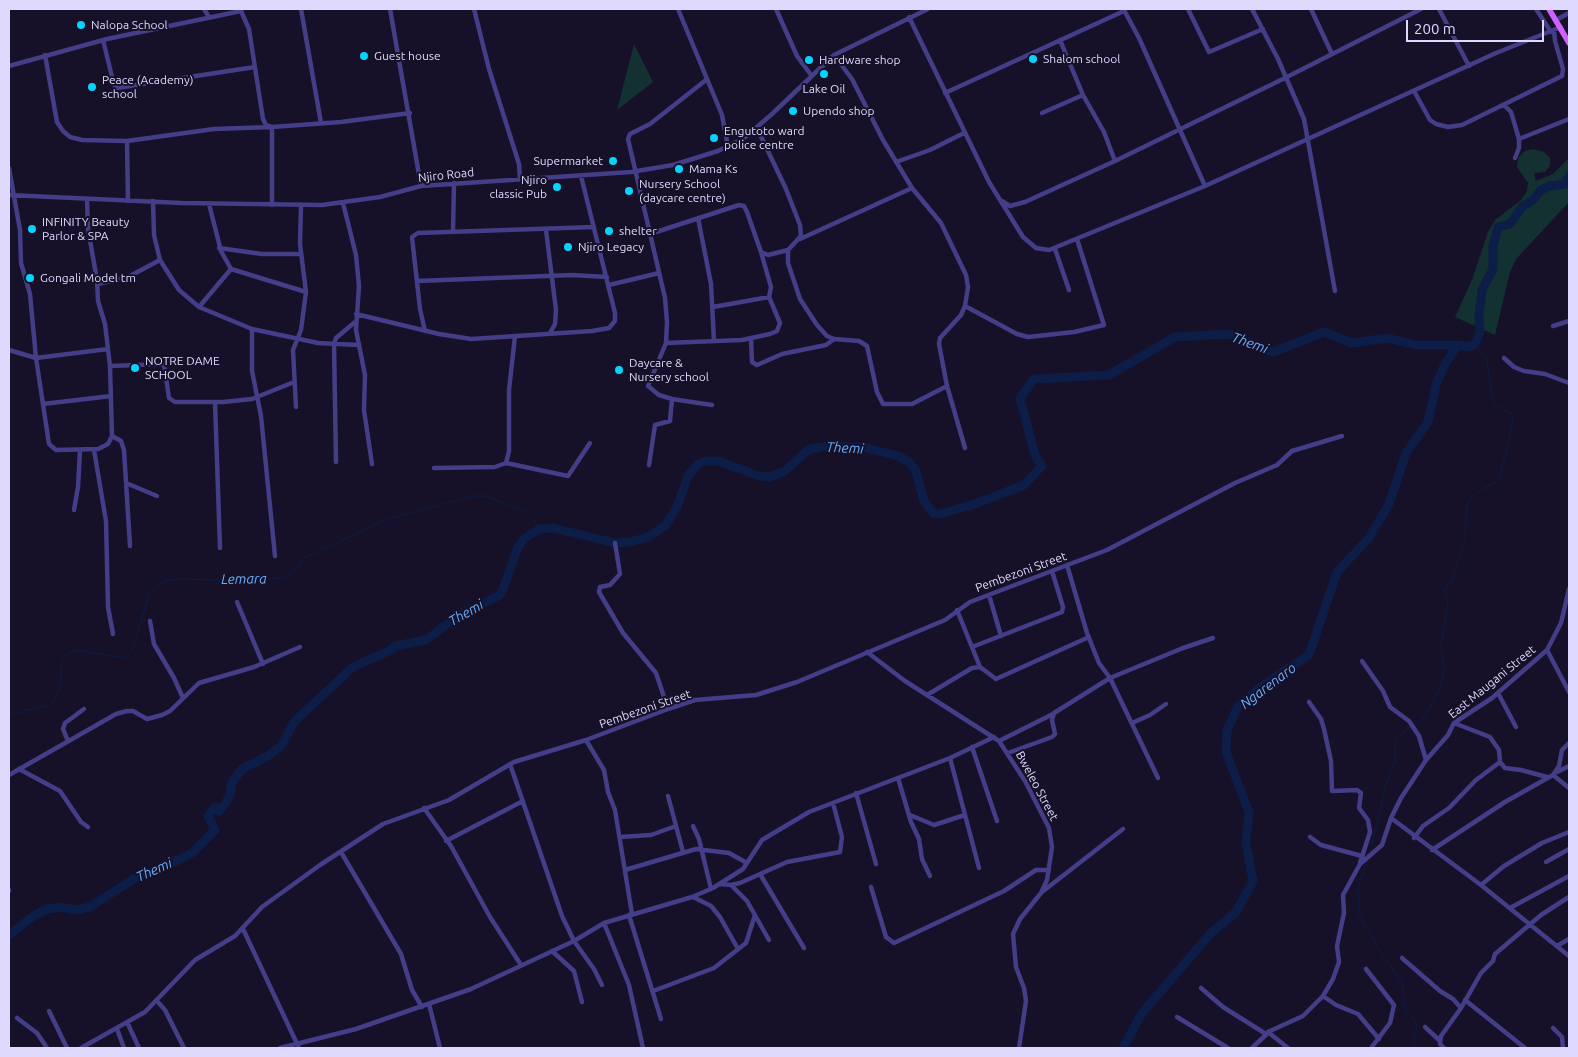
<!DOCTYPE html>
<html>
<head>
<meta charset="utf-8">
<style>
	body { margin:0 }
	#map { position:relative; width:1578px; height:1057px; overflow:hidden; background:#161128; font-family:Ubuntu,sans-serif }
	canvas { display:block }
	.frame { position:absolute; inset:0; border:10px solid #dfd9fe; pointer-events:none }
	.scale { position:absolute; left:1406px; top:20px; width:138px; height:22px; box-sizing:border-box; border:2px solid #dfd9fe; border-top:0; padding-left:6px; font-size:15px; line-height:18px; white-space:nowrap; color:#dfd9fe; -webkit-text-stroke:4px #161128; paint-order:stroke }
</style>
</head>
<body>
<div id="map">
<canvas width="1578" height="1057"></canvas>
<div class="frame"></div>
<div class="scale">200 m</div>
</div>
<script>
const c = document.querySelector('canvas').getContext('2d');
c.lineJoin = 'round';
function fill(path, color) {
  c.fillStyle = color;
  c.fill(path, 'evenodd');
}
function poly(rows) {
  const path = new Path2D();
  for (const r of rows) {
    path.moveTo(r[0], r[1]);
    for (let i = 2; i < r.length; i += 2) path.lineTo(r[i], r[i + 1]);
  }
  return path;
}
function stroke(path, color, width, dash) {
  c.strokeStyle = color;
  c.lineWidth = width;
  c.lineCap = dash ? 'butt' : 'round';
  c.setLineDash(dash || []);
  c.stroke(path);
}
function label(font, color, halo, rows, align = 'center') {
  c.font = font + ' Ubuntu,sans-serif';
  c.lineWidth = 4;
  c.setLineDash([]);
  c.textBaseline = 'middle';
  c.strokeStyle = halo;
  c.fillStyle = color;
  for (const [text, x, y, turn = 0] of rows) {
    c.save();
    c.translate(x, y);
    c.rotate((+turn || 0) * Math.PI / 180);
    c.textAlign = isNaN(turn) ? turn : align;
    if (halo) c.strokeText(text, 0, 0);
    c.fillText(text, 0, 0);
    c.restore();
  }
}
const green = poly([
	[634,44,653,82,617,110],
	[1533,149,1544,152,1550,158,1550,166,1545,172,1534,173,1536,181,1553,174,1569,158,1569,202,1516,259,1510,272,1495,335,1455,317,1472,280,1488,232,1495,220,1521,200,1527,191,1528,183,1517,167,1518,158,1525,151]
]);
const stream = poly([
	[9,715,52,704,60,688,62,661,67,654,77,650,123,658,132,651,150,592,164,581,183,579,250,581,282,578,295,571,304,558,387,519,473,496,486,496,521,509,531,516,539,529],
	[1414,725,1423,719,1439,690,1444,673,1441,646,1448,603,1444,589,1452,580,1465,539,1467,504,1476,493,1498,480,1508,447,1513,415,1496,405,1492,397,1487,361,1475,344],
	[1370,852,1386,785,1395,761,1396,739,1410,727],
	[1367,861,1358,888,1359,914,1379,950,1402,982,1405,1009,1415,1020,1417,1028,1414,1034,1414,1048]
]);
const river = poly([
	[9,935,32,917,47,909,61,907,76,910,90,907,135,878,166,866,192,853,215,830,208,816,215,807,219,811,225,804,230,795,232,782,242,769,268,756,282,745,294,722,353,667,391,650,395,646,426,640,459,615,498,596,502,592,518,547,524,539,539,529,553,528,615,543,630,542,648,537,665,526,677,507,688,476,698,464,707,461,718,461,759,476,770,477,785,471,809,449,829,446,862,447,898,456,909,462,916,471,924,501,934,514,940,514,975,504,1024,485,1042,466,1035,455,1020,398,1034,379,1109,375,1175,337,1230,334,1273,352,1324,332,1352,343,1387,338,1416,345,1458,345,1468,347,1475,344,1480,332,1479,315,1482,290,1493,269,1493,246,1498,227,1510,224,1522,207,1533,200,1541,190,1549,186,1565,184,1569,176],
	[1123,1048,1142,1013,1210,934,1236,912,1253,881,1246,843,1249,812,1226,752,1227,731,1238,706,1265,684,1309,655,1337,572,1369,538,1389,504,1406,453,1428,422,1436,385,1445,364,1458,345]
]);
const minor = poly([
	[204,9,209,17],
	[301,9,321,123],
	[390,9,421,186],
	[474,9,489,69,519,164,520,179],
	[678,9,722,115,728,147],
	[776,9,797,56,811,75],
	[1188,9,1209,52,1263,29],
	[1252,9,1278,59,1304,119,1335,291],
	[1311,9,1332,54],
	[1439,9,1469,66],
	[1536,9,1551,32],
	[1124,10,1139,38,1205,186],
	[241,11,249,29,263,119,266,125,272,127,272,205],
	[909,17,989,182,1023,237,1036,248,1049,250,1205,186,1496,53,1561,27],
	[1556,20,1569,13],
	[103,40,114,85,117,88,255,67],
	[1060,40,1083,95,1104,132,1115,161],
	[45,55,57,122,63,131,70,137,82,140,127,141,214,129,272,127,341,122,410,113],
	[834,55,852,79,883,140,912,188,941,223,966,275,968,287,965,306,961,315,940,338,939,344,947,386,965,448],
	[9,66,107,39,241,11,242,9],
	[706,80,650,124,630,134,628,139,665,298,667,322,666,343,648,386,659,395,672,399,712,405],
	[1414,91,1430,120,1436,124,1448,127,1462,125,1562,76,1563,69,1555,41,1554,30],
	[945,93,1124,11],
	[1504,105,1511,112,1519,139,1519,148,1515,158],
	[1042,113,1083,95],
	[757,128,786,189,800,225,801,236,788,250,788,263,800,299,817,325,827,336,834,339,859,341,867,346,877,392,883,404,912,404,947,386],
	[1519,139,1569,119],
	[127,141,128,201],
	[896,162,930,150,964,133],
	[9,168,20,230,21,263,30,294,36,358,49,444,56,450,98,449,108,444,112,436,110,366,105,324,98,301,97,280,88,229,87,199],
	[9,195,181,203,322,205,380,197,421,186,631,172,673,165,718,151,743,139,772,114,834,55,928,9],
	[153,201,154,235,160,260,179,290,199,307,252,329,318,343,358,345],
	[1002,201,1010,206,1025,202,1115,161,1285,78,1421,9],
	[343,203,356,255,359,286,356,330,365,375,364,410,372,464],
	[698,218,711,284,714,341],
	[546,230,556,310,555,324,550,333],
	[453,231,454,183],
	[650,234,739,205,744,206,747,212,761,252,768,255,788,250],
	[800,239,912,188],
	[219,248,262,254,301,254],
	[1055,249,1069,290],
	[231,269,306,292],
	[417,281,572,275,607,277],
	[98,284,128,277,160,260],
	[609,285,659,273],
	[965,306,1017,334,1028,337,1074,332,1104,325,1077,239],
	[199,307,231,269,221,251,209,204],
	[713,307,769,297,771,287,761,252],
	[356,314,439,334,471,339,592,331,609,328,615,321,615,313,581,176],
	[1553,326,1569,321],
	[252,329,252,371,261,416,275,556],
	[425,331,420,309,412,237,418,233,594,227],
	[751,339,752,362,757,365,782,354,826,345,834,339],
	[666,343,742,340,770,334,777,331,780,323,769,297],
	[9,350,36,358,108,349],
	[1504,358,1514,367,1524,371,1545,374,1569,383],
	[110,366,164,364,169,398,175,402,223,402,252,399,294,382],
	[215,402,220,548],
	[43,404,111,396],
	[296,407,293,350,301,330,306,292,300,244,301,205],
	[112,436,121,441,124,450,130,546],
	[94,450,106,521,108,607,113,634],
	[336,462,334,344,336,338,355,322],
	[506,463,568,476,590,443],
	[649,465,655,425,670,421,672,399],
	[434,468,495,467,506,463,509,451,509,390,515,336],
	[126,483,157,496],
	[74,510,78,487,80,451],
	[615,543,620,574,610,585,600,587,599,592,623,633,656,673,668,709],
	[1067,565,1087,633,1099,663,1110,678,1158,778],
	[989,595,1001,636],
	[237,602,263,664],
	[957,610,980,667],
	[150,621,154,644,174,678,183,698],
	[972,647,1062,612,1063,607,1052,571],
	[1547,650,1569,692],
	[867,652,905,681,999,741,1025,781,1049,828,1052,847,1047,880,1041,893,1020,919,1013,934,1016,967,1024,988,1026,1001,1019,1048],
	[1362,661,1383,691,1390,707,1409,721,1419,736,1426,760],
	[1498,693,1516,727],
	[927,695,972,668,980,667,996,679,1089,637],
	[1309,702,1321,719,1324,729,1331,761,1332,791,1357,790,1361,793,1359,808,1368,820,1370,832,1360,863],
	[1132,723,1150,715,1166,704],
	[1454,723,1490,737,1499,750,1500,762,1505,768,1521,770,1547,777],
	[586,740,604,770,608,792,615,810,632,914],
	[68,741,63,729,65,723,84,709],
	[999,741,1053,714],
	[972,747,997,821],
	[1008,753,1052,737,1055,734,1052,720,1054,713,1110,678,1183,648,1213,638],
	[950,758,979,868],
	[510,764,562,916,574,941,594,969,602,985],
	[19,769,60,791,81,822,88,827],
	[1557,772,1569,766],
	[9,775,116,714,127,711,133,711,147,719,162,715,170,711,199,683,254,667,300,647],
	[1553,775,1569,788],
	[898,778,911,822,919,839,922,859,930,876],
	[856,793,876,864],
	[668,796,683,852],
	[424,808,451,846,490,917,521,965],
	[910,815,934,825,965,815],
	[1391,818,1481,885,1569,956],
	[693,826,699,839,711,889],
	[620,837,651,835,676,826],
	[1310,837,1321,845,1362,856],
	[1414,838,1423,826,1449,808,1476,780,1500,762],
	[446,841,523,801],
	[1432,850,1505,802,1553,775,1559,766,1562,750,1569,743],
	[341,852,401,954,412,990,422,1007],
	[1546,862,1569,849],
	[625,870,696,849,729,853,747,863],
	[760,874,804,948],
	[720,884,731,885,740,883,787,862,840,852,842,837,833,803],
	[731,885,747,901,769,940],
	[1481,885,1504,866,1542,843,1569,832],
	[871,887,886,937,894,943,1004,891,1036,870,1049,870],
	[9,890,9,891],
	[1042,892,1123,829],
	[693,897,711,906,720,917,738,949],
	[1510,908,1569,876],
	[629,915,661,1019],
	[604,923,629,985,643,1048],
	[243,929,299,1048],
	[1557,946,1569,939],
	[552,951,574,971,582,1002],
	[1402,958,1440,991,1453,999,1461,1008],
	[1366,969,1394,1005,1390,1023,1371,1048],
	[1201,988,1223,1007,1266,1034],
	[653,991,714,968,746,943,755,915],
	[1323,996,1336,1005,1358,1014,1379,1039],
	[1465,1000,1525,1048],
	[157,1001,165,1010,184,1048],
	[429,1004,440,1048],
	[49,1011,67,1048],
	[1177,1017,1228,1048],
	[17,1018,37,1033,47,1048],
	[127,1022,139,1048],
	[1425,1027,1439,1040],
	[1553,1028,1562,1037,1563,1048],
	[117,1029,124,1048],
	[1268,1032,1288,1048],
	[81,1048,145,1012,195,960,235,936,262,907,320,865,383,824,449,800,514,762,586,740,668,709,695,700,756,695,797,682,945,620,970,602,1107,550,1235,483,1277,465,1292,451,1342,436],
	[280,1048,356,1029,471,989,574,941,604,923,692,897,713,888,743,869,762,840,809,812,950,758,994,737],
	[1252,1048,1270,1031,1303,1016,1323,996,1333,979,1339,962,1337,946,1344,913,1343,895,1360,864,1382,845,1391,818,1401,798,1426,760,1448,735,1454,723,1492,698,1547,650,1561,623,1569,589],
	[1444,1048,1440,1044,1441,1036,1461,1008,1481,973,1493,961,1495,954,1541,915,1569,897]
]);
const major = poly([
	[1549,9,1569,43]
]);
const markers = [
	[81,25,5,"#08d3fb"],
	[364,56,5,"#08d3fb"],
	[1033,59,5,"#08d3fb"],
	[809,60,5,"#08d3fb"],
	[824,74,5,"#08d3fb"],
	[92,87,5,"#08d3fb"],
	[793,111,5,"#08d3fb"],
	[714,138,5,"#08d3fb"],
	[613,161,5,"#08d3fb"],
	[679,169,5,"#08d3fb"],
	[557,187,5,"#08d3fb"],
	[629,191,5,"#08d3fb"],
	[32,229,5,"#08d3fb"],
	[609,231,5,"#08d3fb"],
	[568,247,5,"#08d3fb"],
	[30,278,5,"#08d3fb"],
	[135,368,5,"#08d3fb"],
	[619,370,5,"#08d3fb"]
];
const poiNames = [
	["Nalopa School",91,25],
	["Guest house",374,56],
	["Shalom school",1043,59],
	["Hardware shop",819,60],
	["Peace (Academy)",102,80],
	["school",102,94],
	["Lake Oil",824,89,"center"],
	["Upendo shop",803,111],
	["Engutoto ward",724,131],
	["police centre",724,145],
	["Supermarket",603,161,"right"],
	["Mama Ks",689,169],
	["Njiro",547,180,"right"],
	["classic Pub",547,194,"right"],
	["Nursery School",639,184],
	["(daycare centre)",639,198],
	["INFINITY Beauty",42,222],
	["Parlor & SPA",42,236],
	["shelter",619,231],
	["Njiro Legacy",578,247],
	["Gongali Model tm",40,278],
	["NOTRE DAME",145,361],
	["SCHOOL",145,375],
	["Daycare &",629,363],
	["Nursery school",629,377]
];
const streetNames = [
	["Njiro Road",446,175,-6],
	["Pembezoni Street",1021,572,-20],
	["East Maugani Street",1492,682,-39],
	["Pembezoni Street",645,709,-19],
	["Bweleo Street",1037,786,62]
];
const waterNames = [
	["Themi",1250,343,20],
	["Themi",845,448,3],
	["Lemara",244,579,-1],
	["Themi",466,613,-30],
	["Ngarenaro",1268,686,-37],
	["Themi",154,870,-24]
];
fill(green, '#143132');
stroke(stream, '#0c1d47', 1);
stroke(river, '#0c1d47', 9);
stroke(minor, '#443d87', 4.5);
stroke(major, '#cd62fc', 5.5);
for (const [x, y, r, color] of markers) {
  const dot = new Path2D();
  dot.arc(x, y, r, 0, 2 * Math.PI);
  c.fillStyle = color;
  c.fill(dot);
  stroke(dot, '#161128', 2);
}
label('12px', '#dfd9fe', '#161128', poiNames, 'left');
label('12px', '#dfd9fe', '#161128', streetNames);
label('italic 14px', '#69aefc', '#161128', waterNames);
</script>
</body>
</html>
